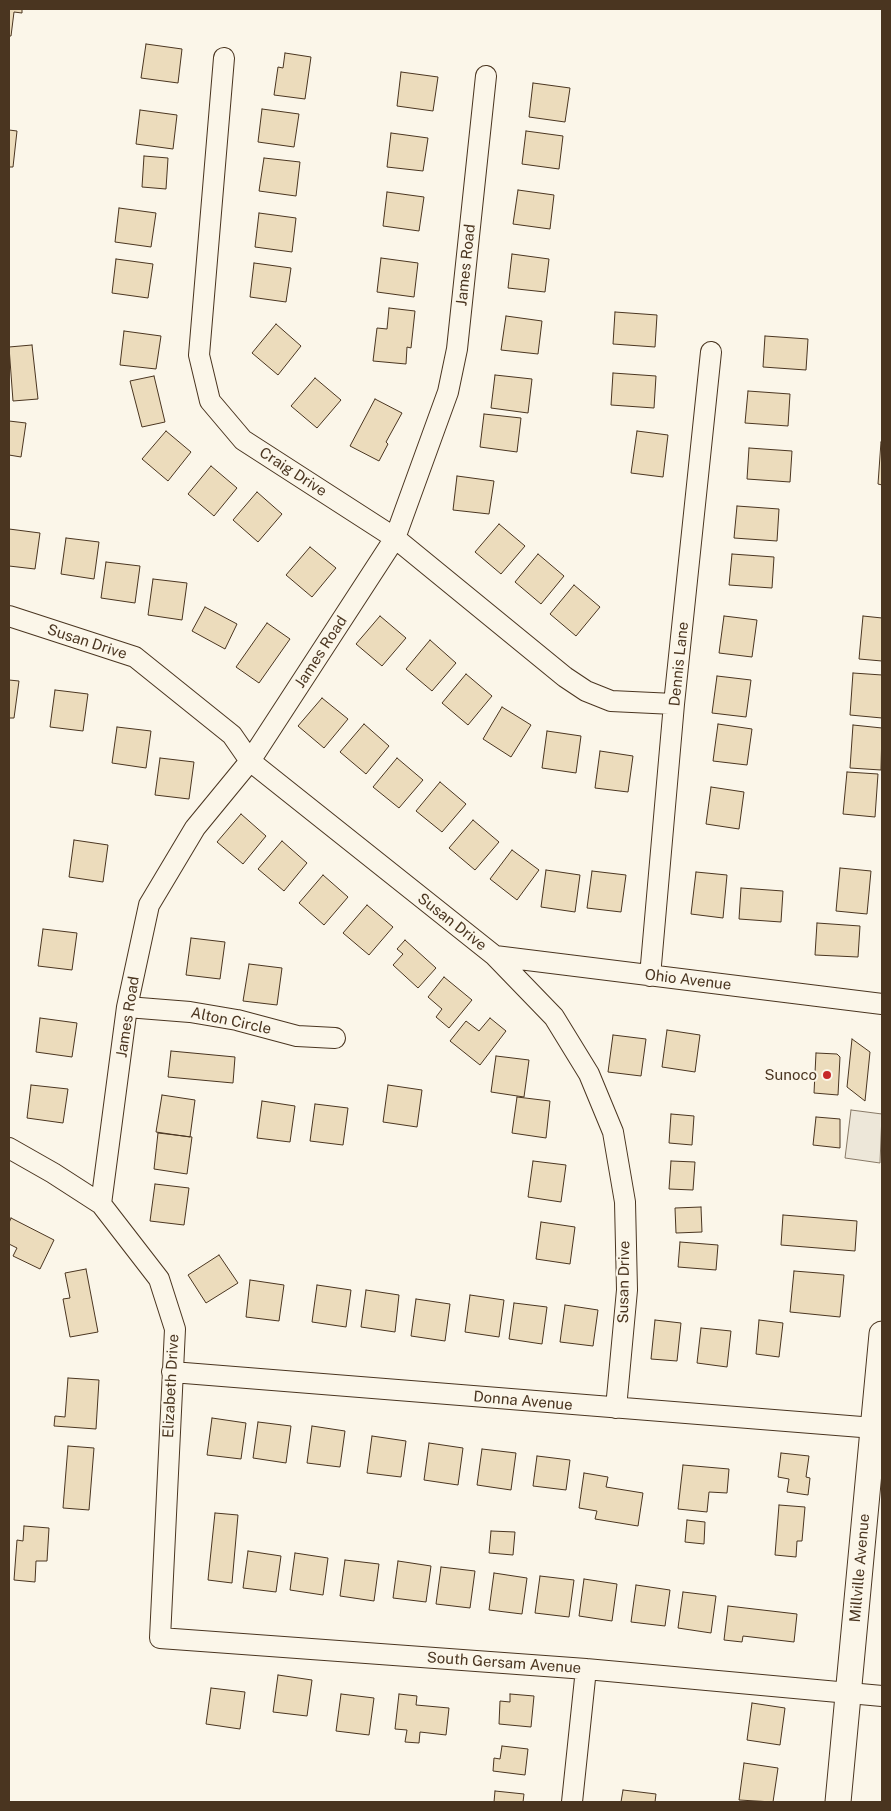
<!DOCTYPE html>
<html>
<head>
<meta charset="utf-8">
<style>
	body { margin:0 }
	#map { position:relative; width:891px; height:1811px; overflow:hidden; background:#fbf6e9; font-family:"Public Sans",sans-serif }
	canvas { display:block }
	.frame { position:absolute; inset:0; border:10px solid #4a3520; pointer-events:none }
</style>
</head>
<body>
<div id="map">
<canvas width="891" height="1811"></canvas>
<div class="frame"></div>
</div>
<script>
const c = document.querySelector('canvas').getContext('2d');
c.lineJoin = 'round';
function fill(path, color) {
  c.fillStyle = color;
  c.fill(path, 'evenodd');
}
function poly(rows) {
  const path = new Path2D();
  for (const r of rows) {
    path.moveTo(r[0], r[1]);
    for (let i = 2; i < r.length; i += 2) path.lineTo(r[i], r[i + 1]);
  }
  return path;
}
function stroke(path, color, width, dash) {
  c.strokeStyle = color;
  c.lineWidth = width;
  c.lineCap = dash ? 'butt' : 'round';
  c.setLineDash(dash || []);
  c.stroke(path);
}
function label(font, color, halo, rows, align = 'center') {
  c.font = font + ' "Public Sans",sans-serif';
  c.lineWidth = 4;
  c.setLineDash([]);
  c.textBaseline = 'middle';
  c.strokeStyle = halo;
  c.fillStyle = color;
  for (const [text, x, y, turn = 0] of rows) {
    c.save();
    c.translate(x, y);
    c.rotate((+turn || 0) * Math.PI / 180);
    c.textAlign = isNaN(turn) ? turn : align;
    if (halo) c.strokeText(text, 0, 0);
    c.fillText(text, 0, 0);
    c.restore();
  }
}
const parking = poly([
	[851,1110,882,1114,880,1163,845,1158,851,1110]
]);
const building = poly([
	[9,9,22,9,22,13,14,12,11,36,9,36,9,9],
	[146,44,182,49,178,83,141,78,146,44],
	[285,53,311,57,305,99,274,95,278,67,283,68,285,53],
	[401,72,438,77,433,111,397,106,401,72],
	[533,83,570,88,565,122,529,117,533,83],
	[262,109,299,114,294,147,258,142,262,109],
	[140,110,177,115,173,149,136,144,140,110],
	[9,130,17,131,13,167,9,167,9,130],
	[526,131,563,136,559,169,522,164,526,131],
	[391,133,428,138,423,171,387,167,391,133],
	[144,156,168,158,166,189,142,187,144,156],
	[264,158,300,162,296,196,259,191,264,158],
	[518,190,554,195,550,229,513,224,518,190],
	[387,192,424,197,419,231,383,226,387,192],
	[119,208,156,213,151,247,115,242,119,208],
	[259,213,296,218,292,252,255,247,259,213],
	[512,254,549,259,545,292,508,288,512,254],
	[381,258,418,263,414,297,377,292,381,258],
	[116,259,153,264,148,298,112,293,116,259],
	[254,263,291,268,286,302,250,297,254,263],
	[389,308,415,311,411,348,407,347,406,364,373,361,377,328,387,329,389,308],
	[615,312,657,315,655,347,613,344,615,312],
	[506,316,542,321,538,354,501,350,506,316],
	[276,324,301,346,278,375,252,353,276,324],
	[124,331,161,336,156,369,120,365,124,331],
	[765,336,808,339,806,370,763,367,765,336],
	[32,345,38,399,13,401,9,347,32,345],
	[613,373,656,376,654,408,611,405,613,373],
	[495,375,532,379,528,413,491,408,495,375],
	[154,376,165,422,142,427,130,381,154,376],
	[315,378,341,400,317,428,291,406,315,378],
	[748,391,790,394,788,426,745,423,748,391],
	[375,399,402,413,386,442,388,444,379,461,350,446,375,399],
	[484,414,521,418,517,452,480,447,484,414],
	[9,421,26,423,21,457,9,455,9,421],
	[166,431,191,452,168,481,142,459,166,431],
	[637,431,668,435,663,477,631,473,637,431],
	[881,442,882,442,882,485,878,484,881,442],
	[749,448,792,451,790,482,747,479,749,448],
	[211,466,237,488,214,516,188,494,211,466],
	[457,476,494,481,489,514,453,510,457,476],
	[257,492,282,514,258,542,233,520,257,492],
	[737,506,779,509,777,541,734,538,737,506],
	[499,524,525,546,501,574,475,552,499,524],
	[9,529,40,533,35,569,9,566,9,529],
	[66,538,99,542,94,579,61,574,66,538],
	[310,547,336,568,312,597,286,575,310,547],
	[538,554,564,576,541,604,515,582,538,554],
	[732,554,774,557,772,588,729,585,732,554],
	[106,562,140,566,135,603,101,598,106,562],
	[153,579,187,583,182,620,148,615,153,579],
	[574,585,600,607,576,636,550,614,574,585],
	[205,607,237,624,225,649,192,631,205,607],
	[380,616,406,638,382,666,356,644,380,616],
	[724,616,757,620,752,657,719,653,724,616],
	[863,616,882,618,882,661,859,659,863,616],
	[267,623,290,639,259,683,236,667,267,623],
	[430,640,456,663,432,691,406,669,430,640],
	[853,673,882,675,882,718,850,715,853,673],
	[466,674,492,696,468,725,442,703,466,674],
	[717,676,751,680,746,717,712,713,717,676],
	[9,680,19,681,14,718,9,718,9,680],
	[55,690,88,694,83,731,50,727,55,690],
	[322,698,348,719,324,748,298,726,322,698],
	[502,707,531,725,511,757,483,739,502,707],
	[364,724,389,746,366,774,340,752,364,724],
	[718,724,752,729,747,765,713,761,718,724],
	[853,725,882,728,881,770,850,768,853,725],
	[117,727,151,731,146,768,112,763,117,727],
	[547,731,581,736,576,773,542,768,547,731],
	[600,751,633,756,628,792,595,788,600,751],
	[160,758,194,762,189,799,155,795,160,758],
	[397,758,423,780,399,808,373,787,397,758],
	[847,772,878,774,875,817,843,814,847,772],
	[440,782,466,804,442,832,416,811,440,782],
	[711,787,744,792,739,829,706,824,711,787],
	[241,814,266,836,243,864,217,842,241,814],
	[473,820,499,842,475,870,449,848,473,820],
	[74,840,108,845,103,882,69,877,74,840],
	[282,841,307,863,284,891,258,869,282,841],
	[512,850,539,870,517,900,490,879,512,850],
	[840,868,871,871,867,914,836,911,840,868],
	[546,870,580,875,575,912,541,907,546,870],
	[592,871,626,875,621,912,587,908,592,871],
	[696,872,727,875,723,918,691,914,696,872],
	[323,875,348,897,324,925,299,903,323,875],
	[741,888,783,891,781,922,739,919,741,888],
	[367,905,393,927,369,955,343,933,367,905],
	[817,923,860,926,858,957,815,955,817,923],
	[43,929,77,933,72,970,38,966,43,929],
	[191,938,225,942,220,979,186,975,191,938],
	[405,940,436,968,418,988,393,965,403,954,397,949,405,940],
	[249,964,282,968,277,1005,243,1001,249,964],
	[444,977,472,1000,449,1028,436,1017,442,1009,428,997,444,977],
	[40,1018,77,1023,72,1057,36,1052,40,1018],
	[490,1018,506,1031,480,1065,450,1041,466,1021,479,1031,490,1018],
	[667,1030,700,1035,695,1072,662,1067,667,1030],
	[613,1035,646,1039,641,1076,608,1072,613,1035],
	[852,1039,870,1052,865,1101,847,1087,852,1039],
	[171,1051,235,1057,233,1083,168,1077,171,1051],
	[816,1053,837,1054,840,1057,838,1095,814,1093,816,1053],
	[496,1056,529,1060,524,1097,491,1092,496,1056],
	[31,1085,68,1089,63,1123,27,1118,31,1085],
	[388,1085,422,1090,417,1127,383,1122,388,1085],
	[162,1095,195,1100,190,1137,156,1132,162,1095],
	[517,1097,550,1101,546,1138,512,1133,517,1097],
	[262,1101,295,1106,290,1142,257,1138,262,1101],
	[315,1104,348,1108,343,1145,310,1141,315,1104],
	[671,1114,694,1116,692,1145,669,1143,671,1114],
	[816,1117,840,1119,840,1148,813,1145,816,1117],
	[158,1133,192,1137,187,1174,154,1169,158,1133],
	[533,1161,566,1165,561,1202,528,1197,533,1161],
	[671,1161,695,1162,693,1190,669,1189,671,1161],
	[155,1184,189,1188,184,1225,150,1221,155,1184],
	[701,1207,702,1232,676,1233,675,1208,701,1207],
	[783,1215,857,1221,855,1251,781,1245,783,1215],
	[11,1218,54,1240,40,1269,13,1256,17,1248,9,1244,9,1223,11,1218],
	[541,1222,575,1227,570,1264,536,1259,541,1222],
	[680,1242,718,1245,716,1270,678,1267,680,1242],
	[219,1255,238,1283,206,1303,188,1275,219,1255],
	[86,1269,98,1332,70,1337,63,1299,70,1298,65,1273,86,1269],
	[794,1271,844,1275,840,1317,790,1312,794,1271],
	[250,1280,284,1285,279,1321,246,1317,250,1280],
	[317,1285,351,1290,346,1327,312,1322,317,1285],
	[366,1290,399,1295,395,1332,361,1327,366,1290],
	[470,1295,504,1300,499,1337,465,1332,470,1295],
	[416,1299,450,1304,445,1341,411,1336,416,1299],
	[514,1303,547,1307,542,1344,509,1339,514,1303],
	[565,1305,598,1310,593,1346,560,1342,565,1305],
	[655,1320,681,1323,677,1361,651,1359,655,1320],
	[759,1320,783,1323,779,1357,756,1354,759,1320],
	[701,1328,731,1331,727,1367,697,1363,701,1328],
	[68,1378,99,1380,96,1429,54,1426,55,1416,65,1417,68,1378],
	[212,1418,246,1423,241,1459,207,1455,212,1418],
	[258,1422,291,1426,286,1463,253,1458,258,1422],
	[312,1426,345,1431,340,1467,307,1463,312,1426],
	[372,1436,406,1441,401,1477,367,1473,372,1436],
	[429,1443,463,1448,458,1485,424,1480,429,1443],
	[68,1446,94,1448,89,1510,63,1508,68,1446],
	[482,1449,516,1453,511,1490,477,1485,482,1449],
	[781,1453,809,1456,806,1477,810,1478,808,1495,787,1492,789,1479,778,1477,781,1453],
	[537,1456,570,1460,566,1490,533,1486,537,1456],
	[683,1465,729,1469,727,1493,709,1492,707,1512,678,1509,683,1465],
	[584,1473,608,1477,606,1487,643,1493,638,1526,595,1519,597,1511,579,1508,584,1473],
	[779,1505,805,1507,802,1541,797,1541,796,1557,775,1555,779,1505],
	[215,1513,238,1515,232,1583,208,1580,215,1513],
	[687,1520,705,1522,704,1544,685,1542,687,1520],
	[24,1526,49,1528,47,1561,36,1561,35,1582,14,1580,17,1540,23,1541,24,1526],
	[491,1531,515,1532,513,1555,489,1553,491,1531],
	[248,1551,281,1556,276,1592,243,1588,248,1551],
	[295,1553,328,1558,323,1595,290,1590,295,1553],
	[345,1560,379,1564,374,1601,340,1596,345,1560],
	[398,1561,431,1566,426,1602,393,1598,398,1561],
	[441,1567,475,1571,470,1608,436,1604,441,1567],
	[494,1573,527,1578,522,1614,489,1610,494,1573],
	[540,1576,574,1580,569,1617,535,1613,540,1576],
	[584,1579,617,1584,612,1621,579,1616,584,1579],
	[636,1585,670,1590,665,1626,631,1622,636,1585],
	[683,1592,716,1596,711,1633,678,1628,683,1592],
	[728,1606,797,1614,794,1642,743,1636,742,1642,724,1640,728,1606],
	[278,1675,312,1680,307,1716,273,1712,278,1675],
	[211,1688,245,1692,240,1729,206,1724,211,1688],
	[341,1694,374,1698,369,1735,336,1731,341,1694],
	[399,1694,417,1696,416,1705,449,1708,446,1735,420,1732,419,1743,405,1742,407,1730,395,1729,399,1694],
	[510,1694,534,1696,531,1727,499,1724,500,1701,510,1702,510,1694],
	[752,1703,785,1708,780,1745,747,1740,752,1703],
	[502,1746,528,1749,525,1775,493,1771,494,1758,500,1759,502,1746],
	[744,1763,778,1768,773,1802,739,1800,744,1763],
	[623,1790,656,1794,655,1802,621,1802,623,1790],
	[495,1791,524,1794,523,1802,494,1802,495,1791]
]);
const minor = poly([
	[224,58,199,355,210,401,243,440,395,538,565,677,586,691,611,701,674,704],
	[9,616,135,657,232,735,250,761,495,956,554,1017,589,1074,613,1132,625,1202,627,1290,616,1408],
	[495,956,882,1004],
	[650,976,674,704,711,352],
	[127,1007,190,1012,237,1020,297,1036,335,1038],
	[9,1148,53,1173,101,1204,159,1279,175,1329,160,1638,586,1669,882,1696],
	[101,1204,127,1007,149,905,195,828,250,761,395,538,448,392,457,349,486,76],
	[172,1372,874,1428],
	[572,1802,586,1669]
]);
const major = poly([
	[838,1802,882,1334]
]);
const markers = [
	[827,1075,5,"#c62828"]
];
const streetNames = [
	["James Road",466,265,-84],
	["Craig Drive",293,472,33],
	["Susan Drive",87,642,18],
	["James Road",321,652,-57],
	["Dennis Lane",679,664,-84],
	["Susan Drive",452,922,38],
	["Ohio Avenue",688,980,7],
	["James Road",128,1017,-81],
	["Alton Circle",231,1021,12],
	["Susan Drive",624,1282,-89],
	["Elizabeth Drive",171,1386,-87],
	["Donna Avenue",523,1401,5],
	["Millville Avenue",860,1568,-85],
	["South Gersam Avenue",504,1663,4]
];
const poiNames = [
	["Sunoco",817,1075]
];
fill(parking, '#ede7d9');
stroke(parking, '#887966', 1);
fill(building, '#ecdcbc');
stroke(building, '#4a3520', 1);
stroke(minor, '#4a3520', 22);
stroke(major, '#4a3520', 27);
stroke(minor, '#fbf6e9', 20);
stroke(major, '#fbf6e9', 25);
for (const [x, y, r, color] of markers) {
  const dot = new Path2D();
  dot.arc(x, y, r, 0, 2 * Math.PI);
  c.fillStyle = color;
  c.fill(dot);
  stroke(dot, '#fbf6e9', 2);
}
label('15px', '#4a3520', '#fbf6e9', streetNames);
label('15px', '#4a3520', '#fbf6e9', poiNames, 'right');
</script>
</body>
</html>
